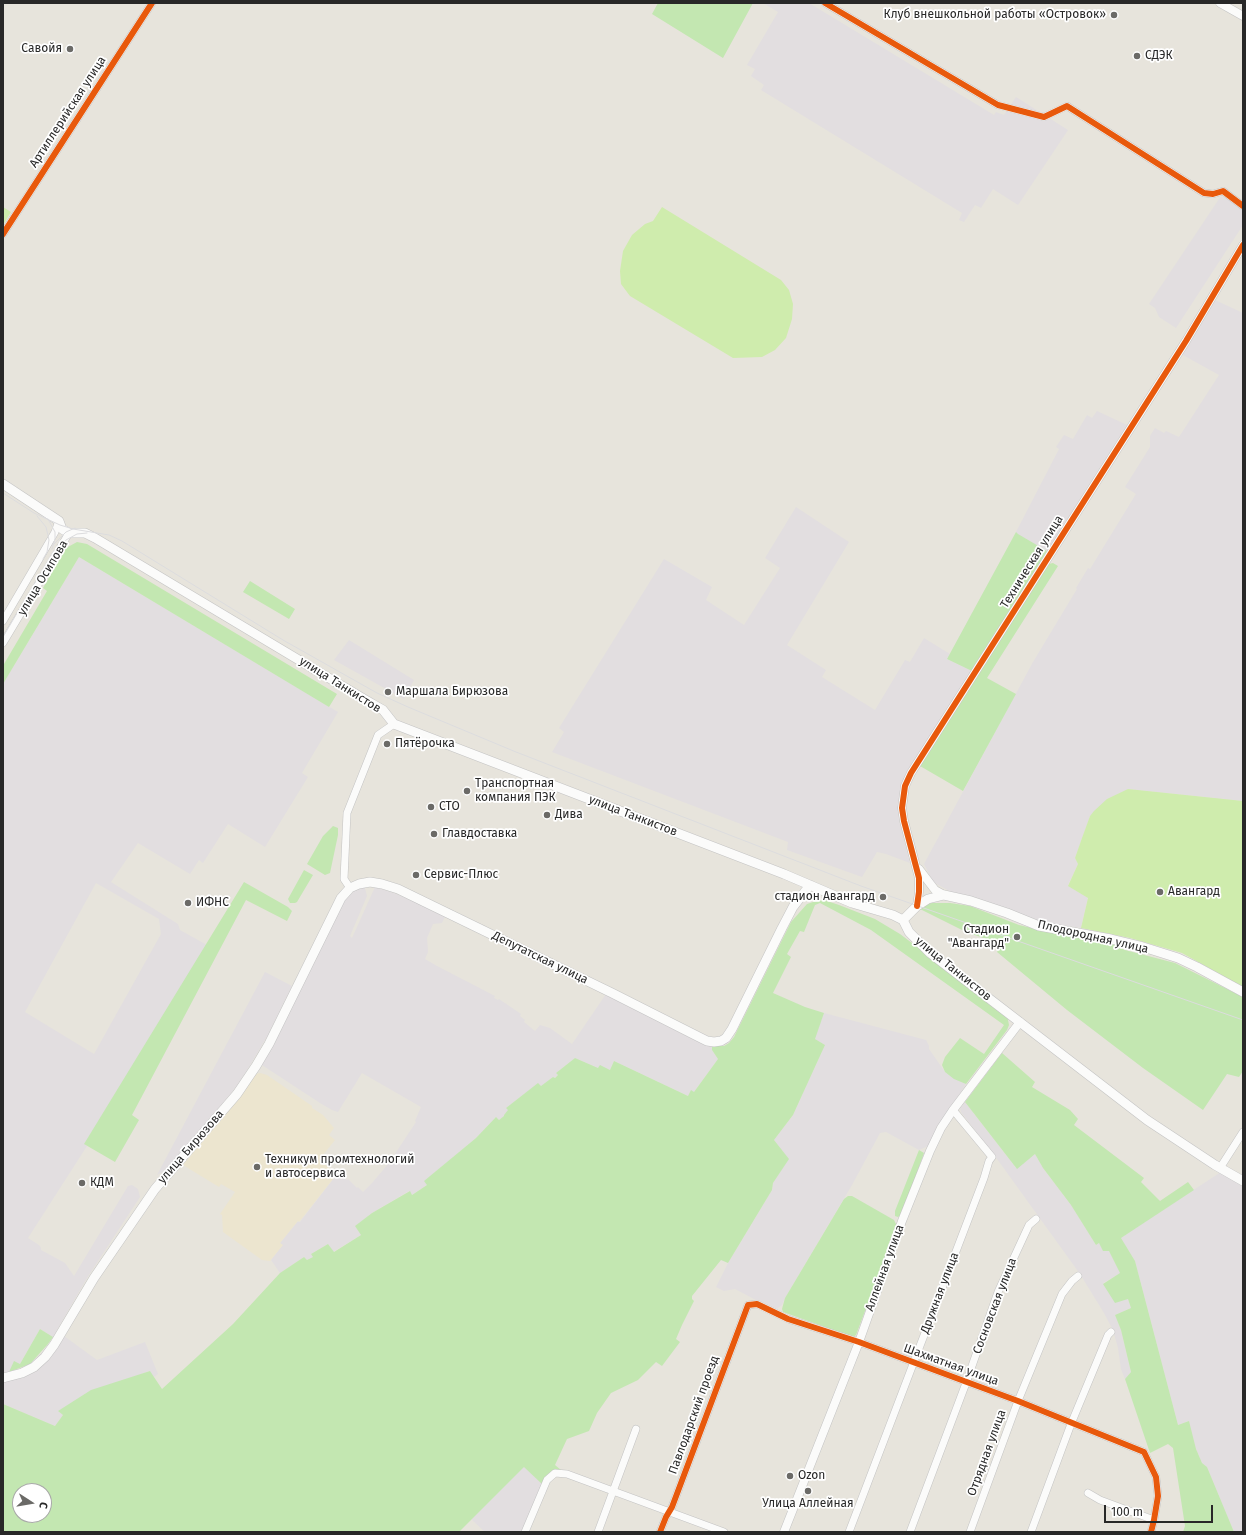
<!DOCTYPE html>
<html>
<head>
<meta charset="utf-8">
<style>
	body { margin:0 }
	#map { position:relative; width:1246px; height:1535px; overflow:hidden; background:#e7e4dc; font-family:"Fira Sans",sans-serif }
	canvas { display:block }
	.frame { position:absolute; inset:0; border:4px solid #282828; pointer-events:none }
	.north { position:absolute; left:12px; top:1483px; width:40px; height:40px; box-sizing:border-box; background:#fff; border:1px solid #a9a9a9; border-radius:50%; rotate:102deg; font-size:11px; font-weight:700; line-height:16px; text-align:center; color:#282828 }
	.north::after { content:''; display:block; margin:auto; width:14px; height:18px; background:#6b6a67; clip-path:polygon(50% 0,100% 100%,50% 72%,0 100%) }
	.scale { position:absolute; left:1104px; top:1505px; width:109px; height:18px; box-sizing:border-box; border:2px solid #282828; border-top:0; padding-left:5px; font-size:12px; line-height:14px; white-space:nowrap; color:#282828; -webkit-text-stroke:3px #fff; paint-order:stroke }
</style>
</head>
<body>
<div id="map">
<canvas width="1246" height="1535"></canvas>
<div class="frame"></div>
<div class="north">С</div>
<div class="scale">100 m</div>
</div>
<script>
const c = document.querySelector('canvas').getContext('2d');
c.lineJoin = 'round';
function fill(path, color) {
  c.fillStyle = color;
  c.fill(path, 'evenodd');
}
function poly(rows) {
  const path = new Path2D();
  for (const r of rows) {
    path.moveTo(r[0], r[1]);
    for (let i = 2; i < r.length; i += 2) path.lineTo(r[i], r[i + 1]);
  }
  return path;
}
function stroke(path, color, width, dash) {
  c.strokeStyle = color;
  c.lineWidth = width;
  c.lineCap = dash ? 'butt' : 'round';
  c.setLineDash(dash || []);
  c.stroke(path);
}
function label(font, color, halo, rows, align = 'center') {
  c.font = font + ' "Fira Sans",sans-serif';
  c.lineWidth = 3.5;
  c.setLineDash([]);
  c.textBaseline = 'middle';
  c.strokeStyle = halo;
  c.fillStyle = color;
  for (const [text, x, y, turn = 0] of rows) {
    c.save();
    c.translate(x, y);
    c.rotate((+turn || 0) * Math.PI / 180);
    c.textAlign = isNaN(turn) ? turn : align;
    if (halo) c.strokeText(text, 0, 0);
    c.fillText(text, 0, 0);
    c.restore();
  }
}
const industrial = poly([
	[763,3,809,3,994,115,996,112,1004,115,1016,97,1068,130,1018,205,993,189,981,208,975,205,964,222,959,220,962,213,761,90,764,85,751,76,755,69,747,65,778,12],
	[1221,196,1233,201,1243,211,1243,225,1176,328,1159,317,1155,308,1149,304],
	[1215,300,1243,313,1243,801,1128,789,1090,816,1075,858,1078,864,1068,885,1088,897,1081,928,1042,922,953,893,933,882,924,864,1033,662,1077,589,1076,588,1088,568,1090,569,1136,494,1125,487,1150,447,1150,436,1155,428,1164,433,1166,431,1179,437,1219,375,1181,354],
	[1097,411,1127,425,1047,551,1017,534,1016,532,1059,449,1056,447,1064,435,1073,439,1087,415,1092,418],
	[796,507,849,542,787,645,826,670,822,677,875,710,905,660,910,662,924,638,950,654,947,659,972,671,901,785,898,806,899,820,910,863,886,854,877,852,862,877,787,850,788,842,552,752,564,732,559,728,664,559,712,587,706,600,744,625,780,568,765,558],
	[79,557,338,712,302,773,308,777,265,847,228,824,203,863,199,860,190,874,138,843,111,882,178,924,180,930,207,945,85,1144,87,1146,28,1238,39,1245,41,1248,41,1250,65,1263,74,1276,128,1186,132,1185,138,1189,140,1197,87,1278,53,1337,40,1329,20,1364,9,1372,3,1372,3,684],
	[96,883,159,919,161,934,94,1054,25,1012],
	[349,640,414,680,404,699,334,660],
	[375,887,394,893,446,915,442,923,433,924,427,938,428,952,425,959,437,966,495,996,494,998,498,1000,499,999,521,1014,520,1016,525,1020,524,1022,535,1031,540,1025,550,1028,572,1044,606,994,695,1040,712,1046,712,1050,718,1059,694,1092,688,1096,614,1061,610,1070,598,1068,575,1058,556,1073,558,1075,554,1078,553,1077,541,1087,538,1084,506,1108,509,1110,504,1115,505,1116,499,1120,496,1117,476,1138,425,1181,428,1184,412,1195,409,1191,372,1213,356,1226,361,1235,333,1252,328,1244,311,1254,314,1257,307,1260,304,1257,280,1273,271,1260,282,1245,280,1243,298,1221,300,1222,337,1174,338,1173,347,1180,348,1179,357,1188,358,1187,363,1192,372,1183,389,1163,416,1122,415,1121,421,1107,362,1073,338,1112,332,1110,320,1103,262,1065,345,900,353,892,359,888,365,888,367,896,350,936,352,938],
	[265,972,292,986,268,1035,246,1072,233,1091,167,1169,157,1175],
	[824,1013,926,1040,929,1046,929,1049,945,1072,966,1084,928,1146,919,1150,886,1132,880,1133,852,1185,785,1298,782,1305,775,1310,735,1289,724,1291,716,1287,728,1263,772,1190,773,1183,788,1159,774,1140,793,1115,825,1045,814,1039],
	[965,1102,1016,1168,1035,1154,1043,1168,1071,1205,1096,1245,1099,1243,1109,1251,1121,1273,1103,1283,1128,1299,1131,1308,1115,1315,1121,1330,1131,1372,1125,1379,1121,1369,1118,1348,1113,1330,1104,1313,1080,1274,1000,1163,961,1112,960,1108],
	[1221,1172,1243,1184,1243,1398,1242,1400,1243,1532,1234,1532,1207,1467,1202,1463,1196,1449,1189,1421,1178,1425,1135,1261,1120,1238],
	[64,1336,97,1360,145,1342,158,1374,154,1377,149,1371,58,1411,63,1415,55,1426,3,1404,3,1382,24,1377,37,1370,49,1359,58,1347],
	[524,1466,543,1485,523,1532,485,1532,471,1519]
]);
const education = poly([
	[260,1073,267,1075,312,1106,312,1108,323,1115,334,1128,329,1135,335,1140,319,1160,337,1174,299,1222,298,1221,280,1243,283,1245,270,1261,262,1260,223,1232,222,1215,220,1214,235,1192,221,1184,219,1187,183,1165,239,1096,255,1074]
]);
const green = poly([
	[658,3,753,3,723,58,652,14],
	[1016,532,1018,534,1047,551,972,671,947,659],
	[77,542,87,544,337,694,329,707,79,557,3,684,3,663,4,664,47,591,43,588,66,548],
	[1053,563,1058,566,987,678,1016,694,963,791,920,766,1048,564],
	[250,581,295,609,289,619,243,592],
	[333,826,338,828,338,835,330,873,325,875,307,864,323,836],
	[304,870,313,875,297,902,295,903,290,903,288,899],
	[244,882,288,907,292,911,287,921,246,900,132,1115,139,1120,115,1162,84,1144],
	[824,900,839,905,875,919,900,934,1007,1015,1009,1025,1007,1030,966,1084,954,1079,945,1072,942,1065,945,1057,960,1038,984,1054,1004,1025,871,930,820,903,815,905,804,932,800,931,787,954,791,957,773,993,805,1007,824,1013,815,1039,825,1045,793,1115,774,1140,789,1159,773,1183,772,1190,728,1263,721,1260,692,1296,692,1299,694,1301,682,1325,676,1339,680,1342,662,1366,656,1362,638,1380,611,1393,597,1413,589,1431,567,1439,555,1465,561,1470,552,1472,543,1485,524,1467,459,1532,3,1532,3,1404,55,1426,63,1415,58,1411,91,1390,150,1371,162,1389,233,1324,280,1273,304,1257,307,1260,313,1257,311,1254,328,1244,334,1252,361,1235,355,1226,372,1213,410,1191,412,1195,427,1185,424,1181,476,1138,496,1117,499,1120,504,1116,504,1115,508,1110,506,1108,538,1083,541,1086,553,1077,555,1078,558,1075,556,1073,575,1058,598,1068,600,1065,610,1070,614,1061,688,1096,691,1090,694,1092,718,1059,712,1050,712,1046,724,1046,729,1043,734,1037,791,922,807,904,816,901],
	[20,1491,44,1491,44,1515,20,1515],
	[932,903,950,903,970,906,1019,925,1036,929,1108,942,1125,950,1175,963,1243,997,1243,1071,1239,1077,1227,1074,1203,1110,1143,1068,1067,1010,997,952,1001,944,966,932,920,909,927,904],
	[1002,1053,1035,1082,1032,1087,1070,1110,1078,1119,1074,1125,1144,1178,1141,1182,1160,1201,1188,1182,1194,1190,1121,1238,1135,1261,1178,1425,1189,1421,1196,1449,1202,1463,1207,1467,1234,1532,1183,1532,1185,1526,1173,1448,1168,1444,1150,1453,1125,1379,1131,1372,1121,1330,1115,1315,1131,1308,1128,1299,1115,1303,1103,1284,1120,1273,1109,1251,1103,1251,1099,1243,1096,1245,1071,1205,1043,1168,1035,1154,1017,1169,965,1102],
	[919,1150,924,1153,902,1214,898,1217,895,1216,895,1211],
	[848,1196,852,1196,894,1220,897,1226,856,1335,853,1337,783,1312,782,1309,785,1298,844,1199],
	[40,1329,53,1337,48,1344,30,1364,9,1372,14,1361,20,1364]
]);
const pitch = poly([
	[3,207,11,212,3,225],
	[662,207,781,280,789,290,793,304,792,319,786,338,775,350,762,357,733,358,630,296,621,284,620,271,623,251,632,235,645,224,653,221],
	[1128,789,1243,801,1243,987,1182,953,1130,938,1081,928,1088,898,1068,886,1078,864,1075,858,1082,838,1090,816,1094,811,1107,799]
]);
const minor = poly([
	[825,3,998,105,1044,117,1067,106,1204,193,1213,194,1223,191,1243,206],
	[3,234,152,3],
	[3,621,55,532,59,521],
	[3,643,69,533],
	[350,888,344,879,347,813,378,735,394,724],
	[1220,1168,1243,1132],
	[1088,1493,1100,1500,1154,1520],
	[525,1532,547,1480,555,1473,567,1474,724,1532],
	[598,1532,636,1429],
	[660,1532,666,1517,672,1507,748,1305,757,1304,788,1319,859,1342,1018,1401,1144,1452,1156,1477,1158,1496,1154,1520,1151,1532],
	[849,1532,984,1178,989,1161,992,1157,953,1110],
	[910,1532,966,1383,998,1292,1029,1225,1036,1219],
	[970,1532,1018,1401,1062,1294,1072,1281,1078,1276],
	[1031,1532,1071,1424,1108,1335,1111,1332]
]);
const tertiary = poly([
	[1220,3,1243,16],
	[919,869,935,890,944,895],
	[917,906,919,892,919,878,904,821,902,808,905,786,911,773,981,663,1186,341,1243,245],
	[784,1532,859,1342,902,1221,930,1151,941,1128,953,1110,1020,1022]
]);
const secondary = poly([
	[3,484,59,521,62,529,69,533,85,533,95,538,364,699,383,710,394,724,784,874,852,903,893,915,903,920,909,932,930,953,1147,1120,1215,1165,1243,1181],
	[903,920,917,906,928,899,944,895,971,901,1007,913,1039,926,1111,939,1140,946,1178,958,1197,967,1243,992],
	[3,1378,22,1373,34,1367,45,1357,54,1345,94,1278,155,1189,237,1094,256,1066,269,1044,341,898,350,888,359,884,370,882,382,884,398,889,612,993,697,1036,707,1041,714,1042,721,1041,726,1038,732,1029,782,928,793,907,810,885]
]);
const tram = poly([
	[3,493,34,513,60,525,73,529,109,535,122,541,283,640,377,693,408,707,516,752,861,886,1243,1020],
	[37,516,46,527,49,540,47,552,43,559],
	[48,519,55,532,55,539,52,549],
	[53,545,66,532,75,528],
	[3,637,53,552,66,540,77,534,87,533]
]);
const cycleway = poly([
	[825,3,998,105,1044,117,1067,106,1204,193,1213,194,1223,191,1243,206],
	[3,234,152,3],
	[917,906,919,892,919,878,904,821,902,808,905,786,911,773,981,663,1186,341,1243,245],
	[660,1532,666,1517,672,1507,748,1305,757,1304,788,1319,859,1342,1018,1401,1144,1452,1156,1477,1158,1496,1154,1520,1151,1532]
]);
const markers = [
	[1114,15,4,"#6b6a67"],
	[70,49,4,"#6b6a67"],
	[1137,56,4,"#6b6a67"],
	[388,692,4,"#6b6a67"],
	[387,744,4,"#6b6a67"],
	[467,791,4,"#6b6a67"],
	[431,807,4,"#6b6a67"],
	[547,815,4,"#6b6a67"],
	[434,834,4,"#6b6a67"],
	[416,875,4,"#6b6a67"],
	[1160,892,4,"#6b6a67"],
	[883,897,4,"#6b6a67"],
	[188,903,4,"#6b6a67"],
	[1017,937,4,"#6b6a67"],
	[257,1167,4,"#6b6a67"],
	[82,1183,4,"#6b6a67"],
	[790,1476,4,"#6b6a67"],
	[808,1491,4,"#6b6a67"]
];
const poiNames = [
	["Клуб внешкольной работы «Островок»",1106,15,"right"],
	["Савойя",62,49,"right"],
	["СДЭК",1145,56],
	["Маршала Бирюзова",396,692],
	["Пятёрочка",395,744],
	["Транспортная",475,784],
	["компания ПЭК",475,798],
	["СТО",439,807],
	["Дива",555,815],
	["Главдоставка",442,834],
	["Сервис-Плюс",424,875],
	["Авангард",1168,892],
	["стадион Авангард",875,897,"right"],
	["ИФНС",196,903],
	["Стадион",1009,930,"right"],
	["\"Авангард\"",1009,944,"right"],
	["Техникум промтехнологий",265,1160],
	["и автосервиса",265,1174],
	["КДМ",90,1183],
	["Ozon",798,1476],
	["Улица Аллейная",808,1504,"center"]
];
const streetNames = [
	["Артиллерийская улица",68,112,-57],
	["Техническая улица",1032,562,-58],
	["улица Осипова",43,578,-59],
	["улица Танкистов",340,685,32],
	["улица Танкистов",633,816,21],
	["Плодородная улица",1093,937,13],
	["Депутатская улица",540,958,26],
	["улица Танкистов",953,969,39],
	["улица Бирюзова",191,1147,-49],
	["Аллейная улица",885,1268,-70],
	["Дружная улица",940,1293,-69],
	["Сосновская улица",995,1306,-69],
	["Шахматная улица",951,1365,20],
	["Павлодарский проезд",694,1415,-70],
	["Отрядная улица",987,1453,-70]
];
fill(industrial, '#e2dee0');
fill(education, '#ece5cf');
fill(green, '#c3e7b1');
fill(pitch, '#cfecad');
stroke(minor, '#c3c3c3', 8);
stroke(tertiary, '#c3c3c3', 9);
stroke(secondary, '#c3c3c3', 10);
stroke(minor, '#fbfbfa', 7);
stroke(tertiary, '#fbfbfa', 8);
stroke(secondary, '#fbfbfa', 9);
stroke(tram, '#dcdcde', 1);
stroke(cycleway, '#e8590c', 6);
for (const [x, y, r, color] of markers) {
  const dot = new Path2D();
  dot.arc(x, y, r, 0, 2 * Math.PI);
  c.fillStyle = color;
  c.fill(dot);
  stroke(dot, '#fff', 1.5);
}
label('12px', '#282828', '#fff', poiNames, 'left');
label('12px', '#282828', '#fff', streetNames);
</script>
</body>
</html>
